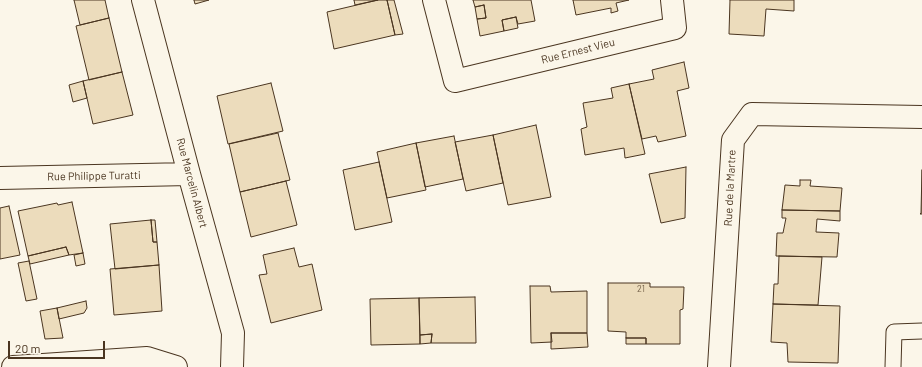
<!DOCTYPE html>
<html>
<head>
<meta charset="utf-8">
<style>
	body { margin:0 }
	#map { position:relative; width:922px; height:367px; overflow:hidden; background:#fbf6e9; font-family:Barlow,sans-serif }
	canvas { display:block }
	.scale { position:absolute; left:8px; top:341px; width:97px; height:18px; box-sizing:border-box; border:2px solid #4a3520; border-top:0; padding-left:5px; font-size:12px; line-height:14px; white-space:nowrap; color:#4a3520; -webkit-text-stroke:3px #fbf6e9; paint-order:stroke }
</style>
</head>
<body>
<div id="map">
<canvas width="922" height="367"></canvas>
<div class="scale">20 m</div>
</div>
<script>
const c = document.querySelector('canvas').getContext('2d');
c.lineJoin = 'round';
function fill(path, color) {
  c.fillStyle = color;
  c.fill(path, 'evenodd');
}
function poly(rows) {
  const path = new Path2D();
  for (const r of rows) {
    path.moveTo(r[0], r[1]);
    for (let i = 2; i < r.length; i += 2) path.lineTo(r[i], r[i + 1]);
  }
  return path;
}
function stroke(path, color, width, dash) {
  c.strokeStyle = color;
  c.lineWidth = width;
  c.lineCap = dash ? 'butt' : 'round';
  c.setLineDash(dash || []);
  c.stroke(path);
}
function label(font, color, halo, rows, align = 'center') {
  c.font = font + ' Barlow,sans-serif';
  c.lineWidth = 3;
  c.setLineDash([]);
  c.textBaseline = 'middle';
  c.strokeStyle = halo;
  c.fillStyle = color;
  for (const [text, x, y, turn = 0] of rows) {
    c.save();
    c.translate(x, y);
    c.rotate((+turn || 0) * Math.PI / 180);
    c.textAlign = isNaN(turn) ? turn : align;
    if (halo) c.strokeText(text, 0, 0);
    c.fillText(text, 0, 0);
    c.restore();
  }
}
const building = poly([
	[74,0,105,0,109,18,80,25,74,0],
	[194,0,209,0,195,4,194,0],
	[354,0,378,0,355,5,354,0],
	[378,0,387,0,395,35,334,49,327,12,378,0],
	[387,0,394,0,403,34,395,35,387,0],
	[473,0,531,0,535,21,518,24,516,17,502,20,504,31,480,36,477,19,486,18,484,5,475,7,473,0],
	[573,0,629,0,616,3,618,11,611,13,611,8,576,15,573,0],
	[730,0,794,0,794,11,766,9,764,36,729,34,730,0],
	[484,5,486,18,477,19,475,7,484,5],
	[516,17,518,28,504,31,502,20,516,17],
	[109,18,122,72,89,80,76,26,109,18],
	[684,62,689,88,677,91,686,136,658,142,656,136,642,139,629,84,654,79,652,70,684,62],
	[122,72,133,115,93,124,83,81,122,72],
	[83,81,87,98,73,102,69,85,83,81],
	[271,83,283,131,228,144,217,96,271,83],
	[629,84,645,154,625,158,624,148,585,155,581,129,587,127,583,103,613,98,611,88,629,84],
	[536,125,551,197,508,205,493,135,536,125],
	[278,133,290,180,240,192,229,144,278,133],
	[493,135,503,183,466,191,455,142,493,135],
	[454,136,463,179,425,187,416,143,454,136],
	[416,143,426,190,387,198,377,152,416,143],
	[379,162,392,222,355,230,343,170,379,162],
	[686,167,685,218,661,223,649,174,686,167],
	[922,170,922,214,920,214,921,213,922,170],
	[800,180,811,180,810,186,842,188,840,211,782,210,785,185,800,186,800,180],
	[286,181,297,225,251,237,240,192,286,181],
	[72,202,83,253,69,255,66,247,28,256,18,211,57,203,58,205,72,202],
	[9,206,20,255,0,259,0,208,9,206],
	[782,210,840,211,840,221,817,219,816,232,839,233,837,257,776,256,777,233,783,233,786,218,782,218,782,210],
	[151,220,155,220,157,242,153,242,151,220],
	[151,220,153,242,157,242,159,265,115,269,110,224,151,220],
	[66,247,69,255,30,264,28,256,66,247],
	[294,248,299,267,312,264,322,310,271,323,259,275,267,274,263,255,294,248],
	[83,253,85,264,76,266,74,255,83,253],
	[779,256,822,257,818,305,773,304,774,284,778,284,779,256],
	[29,261,37,299,26,301,18,263,29,261],
	[159,265,162,311,114,315,110,269,159,265],
	[608,283,650,283,650,287,684,287,683,309,680,310,680,344,646,344,646,338,626,338,626,332,608,331,608,283],
	[530,286,550,286,551,292,587,291,587,333,551,333,552,342,531,343,530,286],
	[475,297,476,343,431,343,432,334,420,335,419,298,475,297],
	[419,298,420,344,371,345,370,299,419,298],
	[86,301,87,308,84,313,59,319,57,308,86,301],
	[773,304,840,306,838,363,788,362,787,343,771,342,773,304],
	[57,308,63,338,45,339,40,311,57,308],
	[551,333,587,333,588,347,551,349,551,333],
	[432,334,431,343,420,344,420,335,432,334],
	[626,338,646,338,646,344,626,344,626,338]
]);
const service = poly([
	[893,367,894,332,922,331]
]);
const minor = poly([
	[143,0,189,174,233,333,232,367],
	[434,0,455,81,675,28,672,0],
	[0,178,189,174],
	[13,367,147,358,176,367],
	[719,367,733,140,752,114,922,117]
]);
const numberNames = [
	["21",641,289]
];
const streetNames = [
	["Rue Ernest Vieu",578,51,-14],
	["Rue Philippe Turatti",94,176,-1],
	["Rue Marcelin Albert",192,183,75],
	["Rue de la Martre",730,188,-87]
];
fill(building, '#ecdcbc');
stroke(building, '#4a3520', 1);
stroke(service, '#4a3520', 17);
stroke(minor, '#4a3520', 24);
stroke(service, '#fbf6e9', 15);
stroke(minor, '#fbf6e9', 22);
label('9px', '#725f47', null, numberNames);
label('11px', '#4a3520', '#fbf6e9', streetNames);
</script>
</body>
</html>
